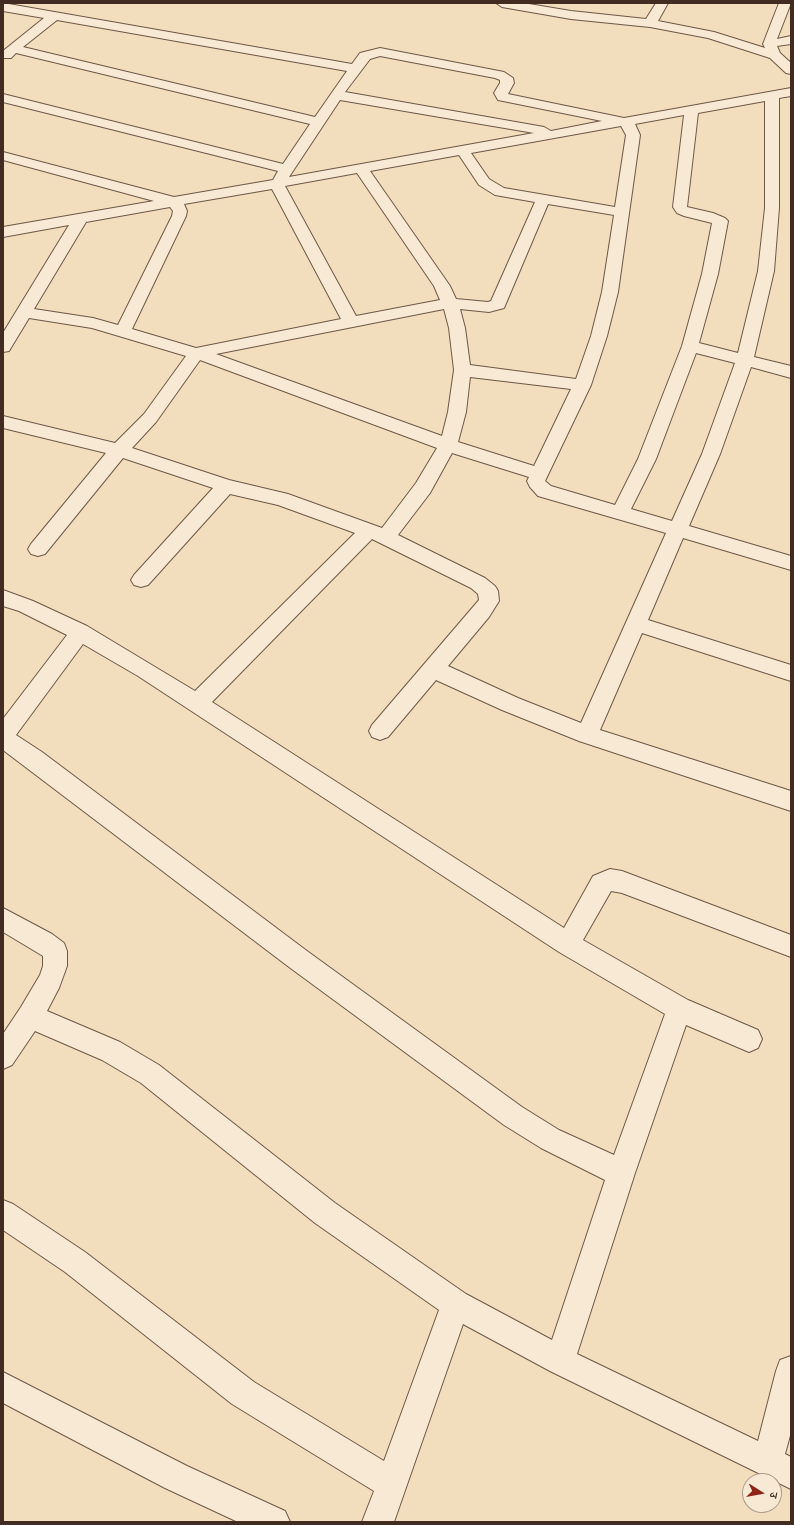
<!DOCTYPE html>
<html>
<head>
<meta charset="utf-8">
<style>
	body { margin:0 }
	#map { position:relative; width:794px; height:1525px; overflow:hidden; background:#f2ddbc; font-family:"IM FELL Double Pica","Noto Serif Devanagari",serif }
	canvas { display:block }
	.frame { position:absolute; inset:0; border:4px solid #422c21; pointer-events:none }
	.north { position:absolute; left:742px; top:1473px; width:40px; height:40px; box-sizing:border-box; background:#f7e9d3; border:1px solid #af9d8c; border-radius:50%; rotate:101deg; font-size:11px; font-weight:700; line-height:16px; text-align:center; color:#422c21 }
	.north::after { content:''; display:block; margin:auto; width:14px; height:18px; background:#8f2418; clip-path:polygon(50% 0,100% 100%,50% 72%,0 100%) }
</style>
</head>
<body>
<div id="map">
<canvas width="794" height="1525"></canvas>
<div class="frame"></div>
<div class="north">उ</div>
</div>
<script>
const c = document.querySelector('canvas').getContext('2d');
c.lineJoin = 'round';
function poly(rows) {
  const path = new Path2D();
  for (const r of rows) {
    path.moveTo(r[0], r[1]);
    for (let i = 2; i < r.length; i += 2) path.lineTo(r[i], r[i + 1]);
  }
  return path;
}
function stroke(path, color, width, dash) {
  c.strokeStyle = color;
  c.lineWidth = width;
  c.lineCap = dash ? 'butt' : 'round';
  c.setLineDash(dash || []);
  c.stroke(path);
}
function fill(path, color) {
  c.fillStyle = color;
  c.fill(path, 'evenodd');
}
const street = poly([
	[3,3,352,64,360,53,380,48,504,72,513,78,514,83,508,94,624,118,791,88,791,96,779,98,779,208,774,271,754,357,791,366,791,378,751,367,720,454,689,526,791,556,791,570,683,538,648,620,791,665,791,681,642,633,600,730,791,791,791,811,579,741,502,710,436,680,388,737,380,740,372,737,369,731,372,725,479,600,478,594,471,588,372,539,212,702,564,928,593,876,610,869,622,871,791,935,791,957,622,893,611,891,583,940,688,1000,758,1030,762,1039,758,1048,749,1052,686,1025,635,1173,577,1354,758,1441,776,1371,780,1360,791,1356,791,1432,785,1454,791,1457,791,1489,550,1371,463,1324,394,1522,362,1522,374,1491,232,1404,65,1272,3,1230,3,1200,13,1204,85,1252,254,1382,384,1461,439,1310,315,1223,141,1083,102,1060,35,1031,12,1065,3,1069,3,1034,21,1007,40,975,43,966,43,956,3,932,3,908,52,934,64,943,67,951,67,966,59,988,47,1011,120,1042,159,1065,335,1203,466,1294,552,1340,605,1180,541,1148,504,1125,289,967,3,750,3,719,67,635,19,611,3,606,3,590,33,601,87,626,195,691,355,533,278,505,230,494,148,585,141,587,134,585,131,580,134,575,213,488,123,458,45,554,38,556,31,554,28,549,31,544,106,453,3,428,3,416,115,443,144,414,186,356,92,328,29,318,9,351,3,352,3,333,69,225,3,237,3,227,154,201,3,160,3,152,174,197,273,180,278,171,3,102,3,94,283,164,310,124,16,53,11,58,3,58,3,51,44,18,3,11,3,3],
	[57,20,347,71,315,117,23,47,57,20],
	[380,56,495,78,500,80,500,83,494,93,498,100,602,121,551,131,544,127,345,92,370,59,380,56],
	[340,100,534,133,289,177,340,100],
	[765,101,765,208,758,271,738,353,699,343,718,274,728,221,725,218,713,213,687,207,698,113,765,101],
	[684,115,673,207,677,213,684,216,712,223,702,274,682,346,638,459,615,505,551,486,545,481,591,385,607,336,618,292,640,135,635,124,684,115],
	[621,126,626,135,615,207,504,188,489,179,471,153,621,126],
	[459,155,479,185,495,195,535,202,491,301,488,302,456,299,450,286,370,171,459,155],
	[357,173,434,286,440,300,356,316,285,186,357,173],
	[272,189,341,319,196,348,132,329,186,216,187,211,184,204,272,189],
	[548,204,614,215,602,292,591,336,576,379,470,365,465,328,460,309,489,312,504,308,548,204],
	[170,207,173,211,172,216,118,325,93,318,34,309,86,222,170,207],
	[444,309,449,328,454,370,448,412,442,436,216,354,444,309],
	[696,353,735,363,702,454,672,521,631,509,656,459,696,353],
	[200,360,437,448,416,483,382,528,288,494,229,480,132,448,156,422,200,360],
	[470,377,571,389,534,466,458,442,466,412,470,377],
	[452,453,529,477,527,481,530,487,538,496,666,533,581,723,518,698,448,666,489,617,499,601,498,591,495,586,485,578,398,535,430,493,452,453],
	[83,644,138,676,559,952,665,1014,614,1155,559,1130,522,1107,307,951,42,752,16,735,83,644],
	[496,3,523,3,571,11,646,19,656,3,668,3,658,21,714,32,765,48,763,44,779,3,791,3,777,39,791,36,791,44,777,46,780,53,791,63,791,74,786,73,770,58,708,38,650,27,571,19,502,7,496,3],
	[3,1372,187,1466,285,1511,290,1522,238,1522,165,1488,3,1403,3,1372]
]);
stroke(street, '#6e5848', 2);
fill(street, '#f7e9d3');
</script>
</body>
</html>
